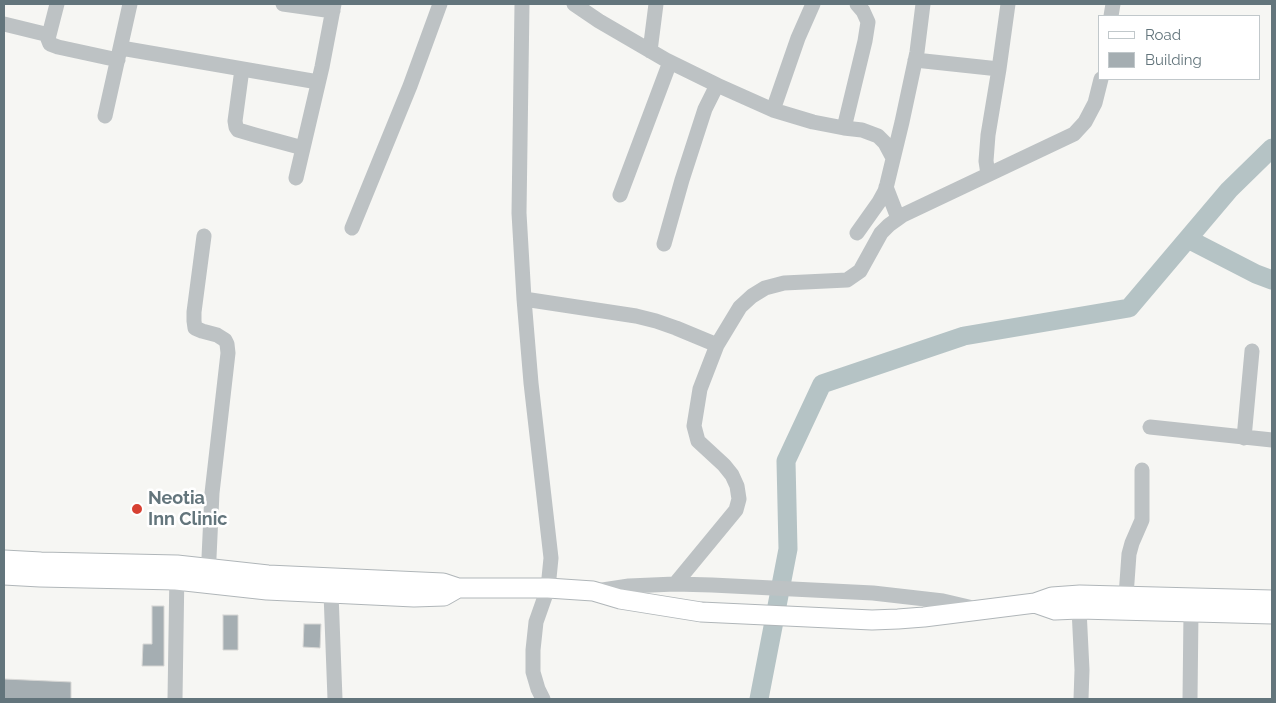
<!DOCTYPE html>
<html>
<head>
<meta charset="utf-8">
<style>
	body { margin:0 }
	#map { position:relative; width:1276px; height:703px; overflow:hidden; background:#f6f6f3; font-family:Raleway,sans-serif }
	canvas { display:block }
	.frame { position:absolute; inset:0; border:5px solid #63757c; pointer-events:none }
	.legend { position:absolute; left:1098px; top:15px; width:162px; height:65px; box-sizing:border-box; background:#fff; border:1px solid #c1c8cb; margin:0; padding:6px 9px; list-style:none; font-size:15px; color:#63757c }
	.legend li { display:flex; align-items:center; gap:10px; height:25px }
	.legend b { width:25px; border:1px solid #c1c8cb }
</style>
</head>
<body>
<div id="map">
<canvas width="1276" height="703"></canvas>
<div class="frame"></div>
<ul class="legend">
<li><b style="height:6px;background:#fff"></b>Road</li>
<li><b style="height:14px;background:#a5aeb2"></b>Building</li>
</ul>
</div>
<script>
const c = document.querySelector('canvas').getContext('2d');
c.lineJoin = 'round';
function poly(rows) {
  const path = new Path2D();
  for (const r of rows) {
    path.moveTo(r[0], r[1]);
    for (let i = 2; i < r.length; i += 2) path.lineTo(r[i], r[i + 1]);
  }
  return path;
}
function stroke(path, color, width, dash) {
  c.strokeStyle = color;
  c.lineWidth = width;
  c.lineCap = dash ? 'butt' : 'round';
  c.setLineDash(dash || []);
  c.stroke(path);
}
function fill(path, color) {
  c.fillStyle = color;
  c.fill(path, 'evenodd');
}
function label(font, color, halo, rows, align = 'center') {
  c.font = font + ' Raleway,sans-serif';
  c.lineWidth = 5;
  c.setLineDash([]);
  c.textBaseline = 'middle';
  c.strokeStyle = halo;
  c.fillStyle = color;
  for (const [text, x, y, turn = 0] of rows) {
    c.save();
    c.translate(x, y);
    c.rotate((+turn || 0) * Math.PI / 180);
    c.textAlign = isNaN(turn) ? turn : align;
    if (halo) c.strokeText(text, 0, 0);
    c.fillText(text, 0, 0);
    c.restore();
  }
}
const river = poly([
	[1188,239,1256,274,1272,280],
	[759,699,788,549,786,461,822,384,964,336,1129,308,1229,190,1272,148]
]);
const building = poly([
	[152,606,164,606,164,666,142,666,143,644,152,644,152,606],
	[223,615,238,615,238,650,223,650,223,615],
	[304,624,321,624,320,648,303,647,304,624],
	[4,679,71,682,71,699,4,699,4,679]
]);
const minor = poly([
	[57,4,48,39,50,44,58,47,118,60],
	[283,4,333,11],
	[522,4,519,213,524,299,531,383,551,558,548,588,536,622,533,650,533,672,538,689,543,699],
	[574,4,599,21,666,60,717,85,773,110,813,122,844,128,862,130,878,136,885,143,893,158],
	[1111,16,1113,4],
	[4,24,49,35],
	[121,48,318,82],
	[650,51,656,4],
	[915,60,999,69],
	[242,69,235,121,236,127,238,130,255,135,303,148],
	[773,110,798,38,813,4],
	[105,116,130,4],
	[844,128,865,41,868,22,863,11,857,4],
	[988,174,986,161,988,135,999,69,1008,4],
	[296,178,322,67,334,4],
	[886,187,898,218],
	[620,195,670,62],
	[352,228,410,86,440,4],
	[857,233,879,202,885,191,887,184,902,122,917,52,923,4],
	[204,236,194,312,194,321,195,328,202,331,217,335,225,340,227,344,228,353,212,493,208,579],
	[664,244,682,180,705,109,717,85],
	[524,299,636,316,656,321,676,328,717,345],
	[1150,427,1272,440],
	[1244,438,1252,351],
	[675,584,736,510,739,499,737,486,732,475,724,465,698,441,694,426,700,389,717,345,740,307,752,296,765,288,784,283,847,280,860,271,881,233,889,225,903,215,1074,134,1085,122,1095,103,1101,79],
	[596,591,629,586,675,584,712,585,873,593,943,601,973,608],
	[331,593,335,699],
	[1126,596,1129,554,1132,543,1142,520,1142,470],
	[1079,609,1082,670,1081,699],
	[175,699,177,569],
	[1190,699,1191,612]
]);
const major = poly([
	[4,560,41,562,177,565,268,575,443,583,458,588,548,588,593,591,620,599,701,612,872,620,898,619,924,617,1035,603,1052,597,1080,595,1272,600],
	[4,575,40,577,176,580,267,590,414,597,444,596,458,588],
	[1035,603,1055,610,1079,609,1272,614]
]);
const markers = [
	[137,509,6,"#d74032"]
];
const poiNames = [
	["Neotia",148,499],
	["Inn Clinic",148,520]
];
stroke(river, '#b5c3c5', 19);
fill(building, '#a5aeb2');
stroke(building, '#d7d7d5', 1);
stroke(major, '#b0b6b9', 21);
stroke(minor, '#bdc2c4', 15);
stroke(major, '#fff', 19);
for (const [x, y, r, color] of markers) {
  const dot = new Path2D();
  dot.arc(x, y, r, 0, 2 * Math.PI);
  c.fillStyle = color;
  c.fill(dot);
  stroke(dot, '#fff', 2);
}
label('bold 18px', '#63757c', '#fff', poiNames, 'left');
</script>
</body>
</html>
